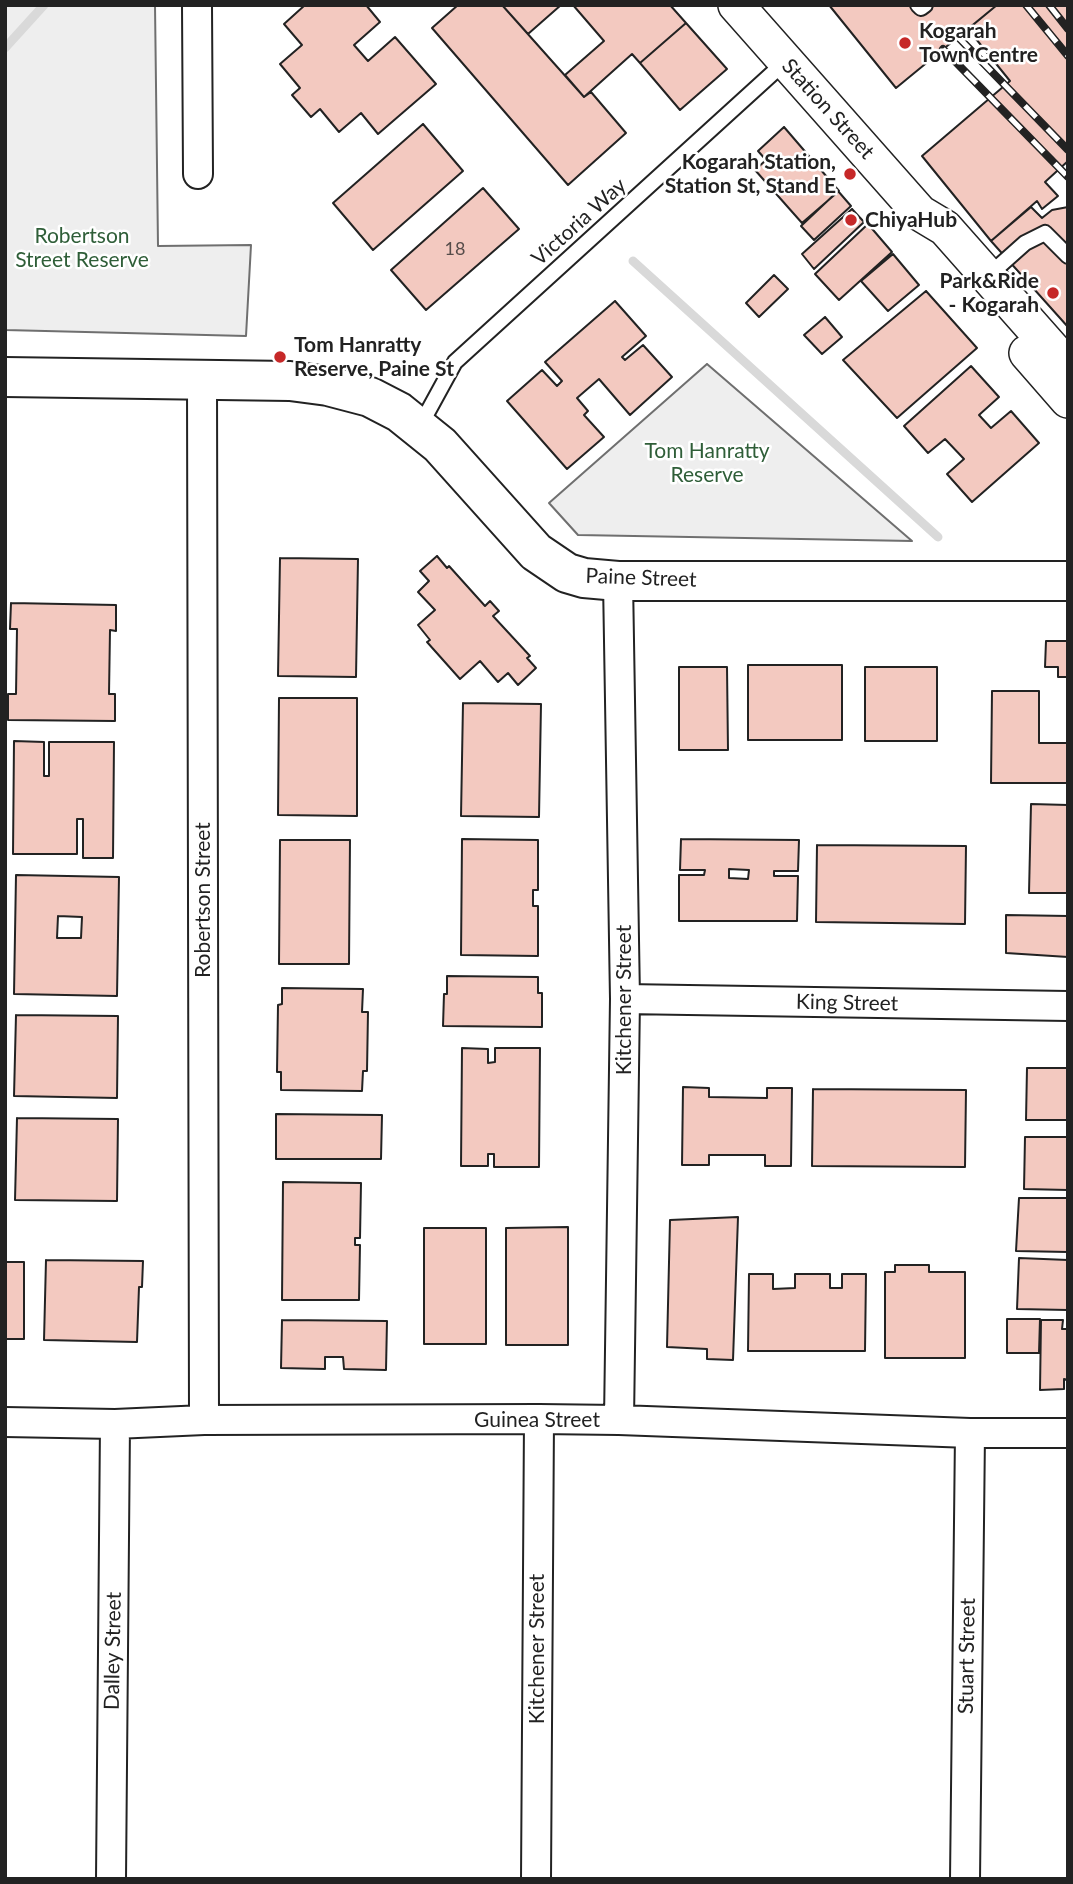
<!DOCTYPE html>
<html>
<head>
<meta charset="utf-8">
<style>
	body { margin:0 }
	#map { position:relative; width:1073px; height:1884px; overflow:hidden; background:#fff; font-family:Lato,sans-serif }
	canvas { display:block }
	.frame { position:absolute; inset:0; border:7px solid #222; pointer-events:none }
</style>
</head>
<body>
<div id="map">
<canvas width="1073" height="1884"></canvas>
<div class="frame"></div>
</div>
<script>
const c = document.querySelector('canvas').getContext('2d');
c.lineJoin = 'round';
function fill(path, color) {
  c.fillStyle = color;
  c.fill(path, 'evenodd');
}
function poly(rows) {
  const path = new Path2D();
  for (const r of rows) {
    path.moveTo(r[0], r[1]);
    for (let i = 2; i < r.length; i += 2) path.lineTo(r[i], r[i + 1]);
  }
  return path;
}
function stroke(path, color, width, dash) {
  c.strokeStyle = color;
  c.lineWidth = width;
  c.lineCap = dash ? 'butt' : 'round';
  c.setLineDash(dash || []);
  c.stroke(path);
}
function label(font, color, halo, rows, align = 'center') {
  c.font = font + ' Lato,sans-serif';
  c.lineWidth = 5;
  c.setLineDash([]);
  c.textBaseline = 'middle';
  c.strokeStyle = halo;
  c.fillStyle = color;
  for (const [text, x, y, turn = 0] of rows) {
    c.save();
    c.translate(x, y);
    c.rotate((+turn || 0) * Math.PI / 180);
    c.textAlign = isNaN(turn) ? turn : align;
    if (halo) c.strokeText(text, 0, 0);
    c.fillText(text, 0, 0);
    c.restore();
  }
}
const green = poly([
	[5,5,155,5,158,246,251,245,246,336,5,330,5,5],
	[707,364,912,541,578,535,549,503,707,364]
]);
const stream = poly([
	[5,48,44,5],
	[633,261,938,537]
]);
const building = poly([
	[305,5,366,5,380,22,354,45,368,61,395,37,436,84,378,134,361,113,339,132,320,109,311,117,292,95,300,88,280,64,302,45,284,24,305,5],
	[458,5,502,5,584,97,591,92,626,133,568,185,432,28,458,5],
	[502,5,561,5,528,34,502,5],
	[573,5,670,5,686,23,640,63,632,54,584,97,565,75,604,41,573,5],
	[829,5,997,5,896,88,829,5],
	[997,5,1068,5,1068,161,1045,182,1058,196,1042,209,1037,201,991,241,922,156,1010,81,968,29,997,5],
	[686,23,727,69,680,110,640,63,686,23],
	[423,124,463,171,373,250,333,203,423,124],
	[784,127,839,191,802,223,755,170,766,160,758,151,784,127],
	[483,188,519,229,426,310,391,270,483,188],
	[838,191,851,206,814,240,801,226,838,191],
	[1031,207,1042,218,1052,210,1068,207,1068,327,991,241,1031,207],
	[852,209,864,222,814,269,802,254,852,209],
	[868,224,892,252,839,300,815,274,868,224],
	[893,254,919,285,888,311,861,281,893,254],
	[774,275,788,289,759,317,746,303,774,275],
	[926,291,977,348,897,418,843,360,926,291],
	[615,301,646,336,622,357,625,360,643,345,672,377,630,415,599,379,577,398,588,411,584,415,604,437,567,469,507,401,542,370,557,386,562,381,545,362,615,301],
	[825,317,842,337,822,354,804,335,825,317],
	[971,366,999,397,979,415,991,428,1011,411,1039,443,972,502,947,474,964,459,945,439,928,453,904,426,971,366],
	[437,556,447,568,449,566,485,606,490,601,499,611,493,616,530,656,527,658,536,668,518,685,508,673,498,682,480,661,460,679,427,642,430,640,418,625,435,610,418,592,429,581,420,571,437,556],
	[280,558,358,559,356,677,278,676,280,558],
	[11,603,116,605,116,631,110,630,109,694,115,694,115,721,8,720,8,694,16,694,17,629,10,629,11,603],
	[1046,641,1068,641,1068,677,1058,677,1058,667,1045,667,1046,641],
	[748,665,842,665,842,740,748,740,748,665],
	[679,667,727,667,728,750,679,750,679,667],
	[865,667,937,667,937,741,865,741,865,667],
	[992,691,1039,691,1039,743,1068,743,1068,783,991,783,992,691],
	[279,698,357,698,357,816,278,815,279,698],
	[463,703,541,704,539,817,461,816,463,703],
	[14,741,44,742,44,776,49,776,49,742,114,742,113,858,83,858,83,819,77,819,77,854,13,854,14,741],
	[1031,804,1068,805,1068,893,1029,893,1031,804],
	[462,839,538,840,538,890,533,890,533,906,538,906,538,956,461,955,462,839],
	[681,839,799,840,798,871,774,871,774,876,798,876,797,921,679,921,679,875,704,875,705,870,680,870,681,839],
	[729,869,749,870,748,879,729,878,729,869],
	[280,840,350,840,349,964,279,964,280,840],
	[817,845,966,846,965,924,816,922,817,845],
	[16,875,119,877,117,996,14,994,16,875],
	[58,916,82,917,81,938,57,938,58,916],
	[1006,915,1068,916,1068,957,1006,953,1006,915],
	[447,976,538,977,538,993,542,993,542,1027,443,1026,444,994,447,994,447,976],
	[282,988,363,989,362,1012,368,1012,367,1071,363,1071,362,1091,281,1090,281,1072,277,1072,278,1005,282,1004,282,988],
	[16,1015,118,1016,117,1098,14,1096,16,1015],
	[462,1048,488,1049,488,1063,495,1062,495,1048,540,1048,539,1167,494,1167,494,1154,488,1154,488,1166,461,1166,462,1048],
	[1027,1068,1068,1068,1068,1120,1026,1120,1027,1068],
	[683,1087,709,1088,709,1097,767,1098,767,1088,792,1088,791,1166,765,1166,765,1155,709,1155,709,1165,682,1165,683,1087],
	[813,1089,966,1090,965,1167,812,1166,813,1089],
	[276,1114,382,1115,381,1159,276,1159,276,1114],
	[17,1118,118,1119,117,1201,15,1200,17,1118],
	[1025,1137,1068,1137,1068,1190,1024,1189,1025,1137],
	[283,1182,361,1183,360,1238,355,1238,355,1245,360,1245,359,1300,282,1300,283,1182],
	[1019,1198,1068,1198,1068,1252,1016,1251,1019,1198],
	[738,1217,733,1360,707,1359,707,1349,667,1347,670,1220,738,1217],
	[568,1227,568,1345,506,1345,506,1228,568,1227],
	[424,1228,486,1228,486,1344,424,1344,424,1228],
	[1019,1258,1068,1260,1068,1310,1017,1309,1019,1258],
	[46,1260,143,1261,142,1287,139,1287,137,1342,44,1340,46,1260],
	[5,1262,24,1262,24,1339,5,1339,5,1262],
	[895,1265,929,1265,929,1272,965,1272,965,1358,885,1358,885,1272,895,1272,895,1265],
	[749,1274,773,1274,773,1289,795,1288,795,1274,830,1274,830,1288,842,1288,842,1274,866,1274,865,1351,748,1351,749,1274],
	[1007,1319,1040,1319,1039,1353,1007,1353,1007,1319],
	[282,1320,387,1321,386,1370,344,1369,343,1357,325,1357,325,1369,281,1368,282,1320],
	[1041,1320,1063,1320,1062,1329,1068,1329,1068,1380,1064,1379,1064,1389,1040,1390,1041,1320]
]);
const service = poly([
	[918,5,921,8,925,5],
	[988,276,1025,243,1045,233,1068,256],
	[420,426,455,362,786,61]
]);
const minor = poly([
	[197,5,198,174],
	[202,380,204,1420],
	[618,581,625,999,619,1420],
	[625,999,1068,1006],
	[5,1422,115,1424,204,1420,539,1419,619,1420,970,1433,1068,1433],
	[111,1879,115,1424],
	[536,1879,539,1419],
	[965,1879,970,1433]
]);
const tertiary = poly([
	[736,5,920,213,945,228,1068,367],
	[1027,353,1068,400]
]);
const secondary = poly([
	[5,377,290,381,328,386,370,397,399,412,440,445,536,552,567,573,584,578,618,581,1068,581]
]);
const rail = poly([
	[1026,5,1068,56],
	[1049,5,1068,29],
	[958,37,1068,150],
	[943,49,1068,177]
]);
const markers = [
	[905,43,7,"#c62828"],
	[850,174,7,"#c62828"],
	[851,220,7,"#c62828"],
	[1053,293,7,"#c62828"],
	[280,357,7,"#c62828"]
];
const numberNames = [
	["18",455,249]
];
const poiNames = [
	["Kogarah",919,31],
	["Town Centre",919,55],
	["Kogarah Station,",836,162,"right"],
	["Station St, Stand E",836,186,"right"],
	["ChiyaHub",865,220],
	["Park&Ride",1039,281,"right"],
	["- Kogarah",1039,305,"right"],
	["Tom Hanratty",294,345],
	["Reserve, Paine St",294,369]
];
const streetNames = [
	["Station Street",828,109,48],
	["Victoria Way",579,222,-42],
	["Paine Street",641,578,2],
	["Robertson Street",203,900,-90],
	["Kitchener Street",624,1000,-90],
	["King Street",847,1003,1],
	["Guinea Street",537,1420],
	["Kitchener Street",537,1649,-90],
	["Dalley Street",113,1651,-89],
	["Stuart Street",967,1656,-89]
];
const parkNames = [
	["Robertson",82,236],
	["Street Reserve",82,260],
	["Tom Hanratty",707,451],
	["Reserve",707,475]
];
fill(green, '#eee');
stroke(green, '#6f6f6f', 2);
stroke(stream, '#d9d9d9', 9);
fill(building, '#f3c9c0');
stroke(building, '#222', 2);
stroke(service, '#222', 18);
stroke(minor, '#222', 32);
stroke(tertiary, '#222', 38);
stroke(secondary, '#222', 42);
stroke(service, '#fff', 14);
stroke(minor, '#fff', 28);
stroke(tertiary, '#fff', 35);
stroke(secondary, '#fff', 38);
stroke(rail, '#222', 8);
stroke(rail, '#fff', 5, [16]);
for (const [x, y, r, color] of markers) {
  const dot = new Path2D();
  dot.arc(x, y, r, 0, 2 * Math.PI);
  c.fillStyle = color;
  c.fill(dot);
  stroke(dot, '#fff', 2.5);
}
label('18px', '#564c4a', null, numberNames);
label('bold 21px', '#222', '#fff', poiNames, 'left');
label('21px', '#222', '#fff', streetNames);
label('21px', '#2f5e38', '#fff', parkNames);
</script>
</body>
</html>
